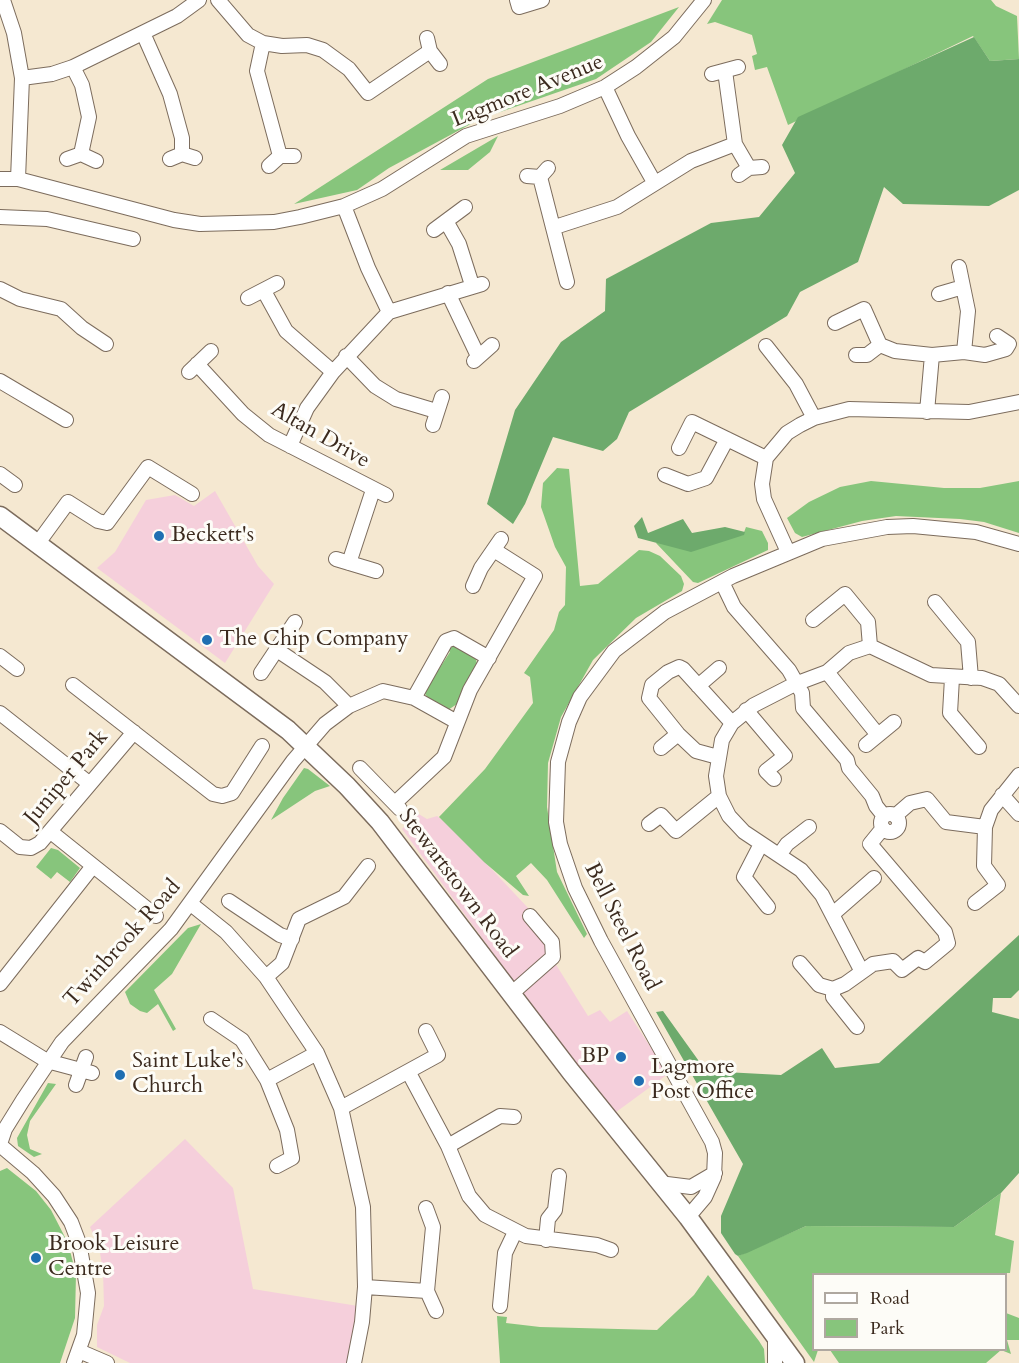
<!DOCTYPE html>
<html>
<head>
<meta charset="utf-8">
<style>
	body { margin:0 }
	#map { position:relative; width:1019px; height:1363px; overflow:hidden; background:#f5e8d1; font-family:Cardo,serif }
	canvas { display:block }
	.legend { position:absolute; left:812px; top:1273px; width:195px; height:78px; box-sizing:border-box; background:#fdfcf7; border:2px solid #afa8a0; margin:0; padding:8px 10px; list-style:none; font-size:18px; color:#3b2a1e }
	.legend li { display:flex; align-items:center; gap:12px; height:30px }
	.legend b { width:30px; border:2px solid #afa8a0 }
</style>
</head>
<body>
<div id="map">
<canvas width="1019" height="1363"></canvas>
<ul class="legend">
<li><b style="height:8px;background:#fff"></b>Road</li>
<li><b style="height:16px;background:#87c57c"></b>Park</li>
</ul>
</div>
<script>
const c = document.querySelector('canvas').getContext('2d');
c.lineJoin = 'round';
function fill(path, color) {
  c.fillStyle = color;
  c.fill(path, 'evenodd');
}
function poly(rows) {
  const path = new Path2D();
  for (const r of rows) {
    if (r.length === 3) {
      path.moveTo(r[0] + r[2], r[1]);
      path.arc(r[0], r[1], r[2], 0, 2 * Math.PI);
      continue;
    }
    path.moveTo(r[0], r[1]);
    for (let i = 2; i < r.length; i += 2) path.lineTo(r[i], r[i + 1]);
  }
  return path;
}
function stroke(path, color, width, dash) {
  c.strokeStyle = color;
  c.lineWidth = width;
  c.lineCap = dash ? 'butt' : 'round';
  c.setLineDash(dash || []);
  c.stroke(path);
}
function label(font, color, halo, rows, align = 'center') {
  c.font = font + ' Cardo,serif';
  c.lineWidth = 6;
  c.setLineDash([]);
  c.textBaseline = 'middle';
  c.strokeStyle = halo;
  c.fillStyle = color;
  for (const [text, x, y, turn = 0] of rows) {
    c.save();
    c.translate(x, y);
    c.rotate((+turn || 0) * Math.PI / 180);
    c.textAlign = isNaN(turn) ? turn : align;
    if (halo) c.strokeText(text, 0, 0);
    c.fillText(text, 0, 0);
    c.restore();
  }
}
const built = poly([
	[215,491,258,566,274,584,225,663,97,568,115,552,146,500,175,495,194,506],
	[417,813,427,819,437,816,453,828,560,942,555,963,588,1016,600,1010,610,1022,627,1011,668,1074,612,1115,402,829],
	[185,1139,233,1188,253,1289,358,1306,349,1363,130,1363,97,1347,97,1325,104,1306,103,1271,99,1247,90,1227]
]);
const green = poly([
	[722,0,991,0,996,6,1017,16,1019,59,990,61,973,36,788,125,767,67,755,70,752,56,757,54,752,35,715,22,707,24],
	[679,7,651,42,596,79,480,119,389,168,357,190,294,204,488,79],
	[498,136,490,152,468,170,440,170],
	[557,468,569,469,580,586,598,584,639,550,649,551,660,556,681,576,684,584,682,591,636,618,593,660,561,717,548,763,547,807,557,872,587,934,584,938,547,880,531,863,516,876,529,896,523,895,484,862,439,817,485,769,533,703,530,677,524,673,554,630,559,612,565,605,566,567,555,547,541,507,543,483],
	[871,481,944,488,980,488,1019,481,1019,533,984,522,960,519,896,516,862,521,802,537,795,533,787,518,809,502,840,487],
	[746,527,762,531,768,543,768,550,698,583,693,582,656,543,743,535],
	[458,645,475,657,477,663,462,692,460,702,448,710,429,700,424,692,450,652,447,649],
	[304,768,308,769,330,786,315,791,271,820,283,798],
	[51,848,58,850,80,868,70,882,57,872,51,879,36,867],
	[201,924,172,974,154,990,176,1029,173,1031,158,1004,147,1013,140,1011,130,1004,125,992,188,928],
	[48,1083,56,1084,30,1121,27,1135,30,1149,42,1154,34,1157,18,1146,17,1138],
	[7,1168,36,1191,51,1210,68,1243,76,1274,75,1318,60,1363,0,1363,0,1171],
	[1001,1193,995,1235,1014,1241,1010,1273,814,1274,814,1350,818,1350,814,1362,738,1256,806,1226,954,1227],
	[708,1275,759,1341,764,1349,765,1363,500,1363,497,1316,507,1317,506,1323,540,1327,657,1330,694,1295],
	[1006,1313,1019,1318,1019,1340,1007,1340,1011,1354,1001,1350,986,1363,839,1363,830,1350,1006,1350]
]);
const forest = poly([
	[974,37,990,61,1019,59,1019,190,989,206,903,204,884,187,858,262,800,292,787,316,629,412,617,439,603,451,553,437,525,504,513,524,487,504,515,410,561,342,605,311,606,279,711,223,759,217,795,173,782,145,798,117],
	[642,517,648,533,683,519,692,533,725,527,745,532,744,535,691,552,638,538,634,526],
	[1019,935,1019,990,1011,998,993,998,992,1012,1019,1019,1019,1173,1001,1193,954,1227,806,1226,747,1253,738,1256,735,1254,721,1233,721,1216,743,1164,656,1012,663,1011,706,1071,781,1075,822,1048,835,1068,879,1063]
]);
const minor = poly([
	[3,0,14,33,22,78,18,179],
	[218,0,248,35,263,43,282,46,307,45,323,50,349,69,368,93,430,51],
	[517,0,519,7,542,0],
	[143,33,170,94,182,138,182,154],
	[427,38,430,51,440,64],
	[263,43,257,71,280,156],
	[73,67,82,85,89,117,81,154],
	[725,71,735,144,749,168],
	[712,74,738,67],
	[22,78,52,74,73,67,177,16,199,0],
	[605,87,628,136,654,182],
	[67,159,81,154,96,161],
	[170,159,182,154,195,158],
	[269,166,280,156,294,156],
	[739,175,749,168,762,167],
	[527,176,540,177,548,168],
	[540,177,567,282],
	[0,179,18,179,174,220,200,224,274,222,300,217,344,206,382,189,466,136,560,106,605,87,636,67,674,37,704,0],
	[344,206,368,268,389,312],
	[0,217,47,219,133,239],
	[446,221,459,244,472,285],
	[555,227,617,207,691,161,735,144],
	[434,230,465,207],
	[959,267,968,311,964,352],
	[0,289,20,299,61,309,82,328,106,344],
	[264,291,286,331,333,372],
	[448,293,478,356],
	[939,294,963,287],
	[248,298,277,283],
	[835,323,864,309,880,345,895,351,932,355,964,352,985,355,1006,349,1009,344,997,336],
	[766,346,796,384,814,418],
	[856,355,867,355,880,345],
	[346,356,375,386,396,399,436,411],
	[474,361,492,345],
	[197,364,243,414,269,435,386,495],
	[189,372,211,351],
	[0,381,66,420],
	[927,412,932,355],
	[433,425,442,397],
	[290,446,307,408,333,372,389,312,482,284],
	[679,448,692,422,766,458],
	[0,474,15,485],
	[665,475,688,484,706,478,727,439],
	[38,543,68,502,98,521,107,523,148,467,192,494],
	[788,552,764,499,762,484,766,458,787,433,800,425,814,418,849,409,969,412,1019,402],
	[336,559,376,571],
	[349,563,373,490],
	[722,582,734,607,789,670,802,693,803,708,847,760,849,768,872,796,876,806,884,816],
	[473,586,481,568,501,539],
	[935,602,968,642,971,678],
	[813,620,845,594,868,622,870,646],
	[277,650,325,682,349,706],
	[0,656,17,669],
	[827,672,878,735],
	[261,673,295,622],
	[952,678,950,713,979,747],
	[73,685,213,794,222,796,232,793,262,746],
	[698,686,719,668],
	[414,698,446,641,454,638,489,658],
	[746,710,785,756,766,771,774,779],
	[0,713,90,784],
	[866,745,894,722],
	[661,748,678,734],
	[718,757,696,751,678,734,649,698,652,685,668,672,679,667,683,669,732,723],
	[360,768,400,809],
	[1002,795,1019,814],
	[395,803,444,757,470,690,535,576,494,550],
	[890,823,9],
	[895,816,910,803,927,799,946,822,985,827],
	[649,824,661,815,676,831,719,796],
	[0,831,20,847,31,848,40,843,134,732],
	[51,832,156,916],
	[761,844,744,877,768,907],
	[780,854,787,844,809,827],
	[229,901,280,935,292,939],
	[975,903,998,885,984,866,985,827,991,810,1019,775],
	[191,904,226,932,266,977,317,1053,341,1108,363,1207,365,1287,362,1322,354,1363],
	[834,913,874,878],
	[800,963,819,985,833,989,845,984,873,964,893,961,902,970,918,958,925,962,948,943,945,932,870,844,883,828],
	[861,970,822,895,801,870,744,832,729,816,719,796,716,776,722,740,732,723,754,705,795,684,827,672,849,653,870,646,931,675,982,678,999,684,1019,706],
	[266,977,282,963,299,919,344,897,368,866],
	[0,984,93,866],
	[833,989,833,997,857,1027],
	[511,994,553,957,552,942,530,916],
	[211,1019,242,1040,267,1080,287,1130,292,1158,277,1166],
	[0,1032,47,1061,92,1073],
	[409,1073,448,1146,469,1196,485,1215,526,1236,597,1245,611,1250],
	[267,1080,317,1053],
	[76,1085,86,1057],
	[341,1108,438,1055,426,1031],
	[0,1144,5,1129,23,1100,62,1042,171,929,293,761,325,724,349,706,383,691,414,698,457,722],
	[0,1145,33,1173,54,1196,71,1222,79,1243,88,1293,84,1335,74,1363],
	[448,1146,500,1116,514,1117],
	[659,1183,691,1187,715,1173],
	[426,1208,433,1227,427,1291,436,1311],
	[688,1217,705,1197,714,1177,715,1153,712,1142,601,941,575,888,560,844,556,822,558,762,569,722,580,697,614,651,665,612,733,576,822,539,887,527,913,526,976,532,1019,544],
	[546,1240,548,1219,555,1210,559,1176],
	[365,1287,427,1291],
	[500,1306,505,1253,515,1232],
	[79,1351,107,1363],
	[775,1363,775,1335]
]);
const major = poly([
	[0,516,288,730,347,786,380,822,571,1072,688,1217,795,1363]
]);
const markers = [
	[159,536,6,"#1f6fb2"],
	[207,640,6,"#1f6fb2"],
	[621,1057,6,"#1f6fb2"],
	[120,1075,6,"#1f6fb2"],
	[639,1081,6,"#1f6fb2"],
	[36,1258,6,"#1f6fb2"]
];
const streetNames = [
	["Lagmore Avenue",528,92,-22],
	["Altan Drive",320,436,30],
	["Juniper Park",67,778,-50],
	["Stewartstown Road",457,884,53],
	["Bell Steel Road",621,927,63],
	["Twinbrook Road",123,944,-48]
];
const poiNames = [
	["Beckett's",171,536],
	["The Chip Company",219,640],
	["BP",609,1057,"right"],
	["Saint Luke's",132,1062],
	["Church",132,1087],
	["Lagmore",651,1068],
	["Post Office",651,1093],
	["Brook Leisure",48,1245],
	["Centre",48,1270]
];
fill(built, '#f5cfdb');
fill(green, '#87c57c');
fill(forest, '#6daa6c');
stroke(minor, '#7c6c5d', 16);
stroke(major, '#7c6c5d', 21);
stroke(minor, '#fff', 14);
stroke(major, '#fff', 18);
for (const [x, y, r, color] of markers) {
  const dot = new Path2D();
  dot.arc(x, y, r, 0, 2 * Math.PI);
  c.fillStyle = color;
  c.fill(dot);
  stroke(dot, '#fdfcf7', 2);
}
label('22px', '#3b2a1e', '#fdfcf7', streetNames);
label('22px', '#3b2a1e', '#fdfcf7', poiNames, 'left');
</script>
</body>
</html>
